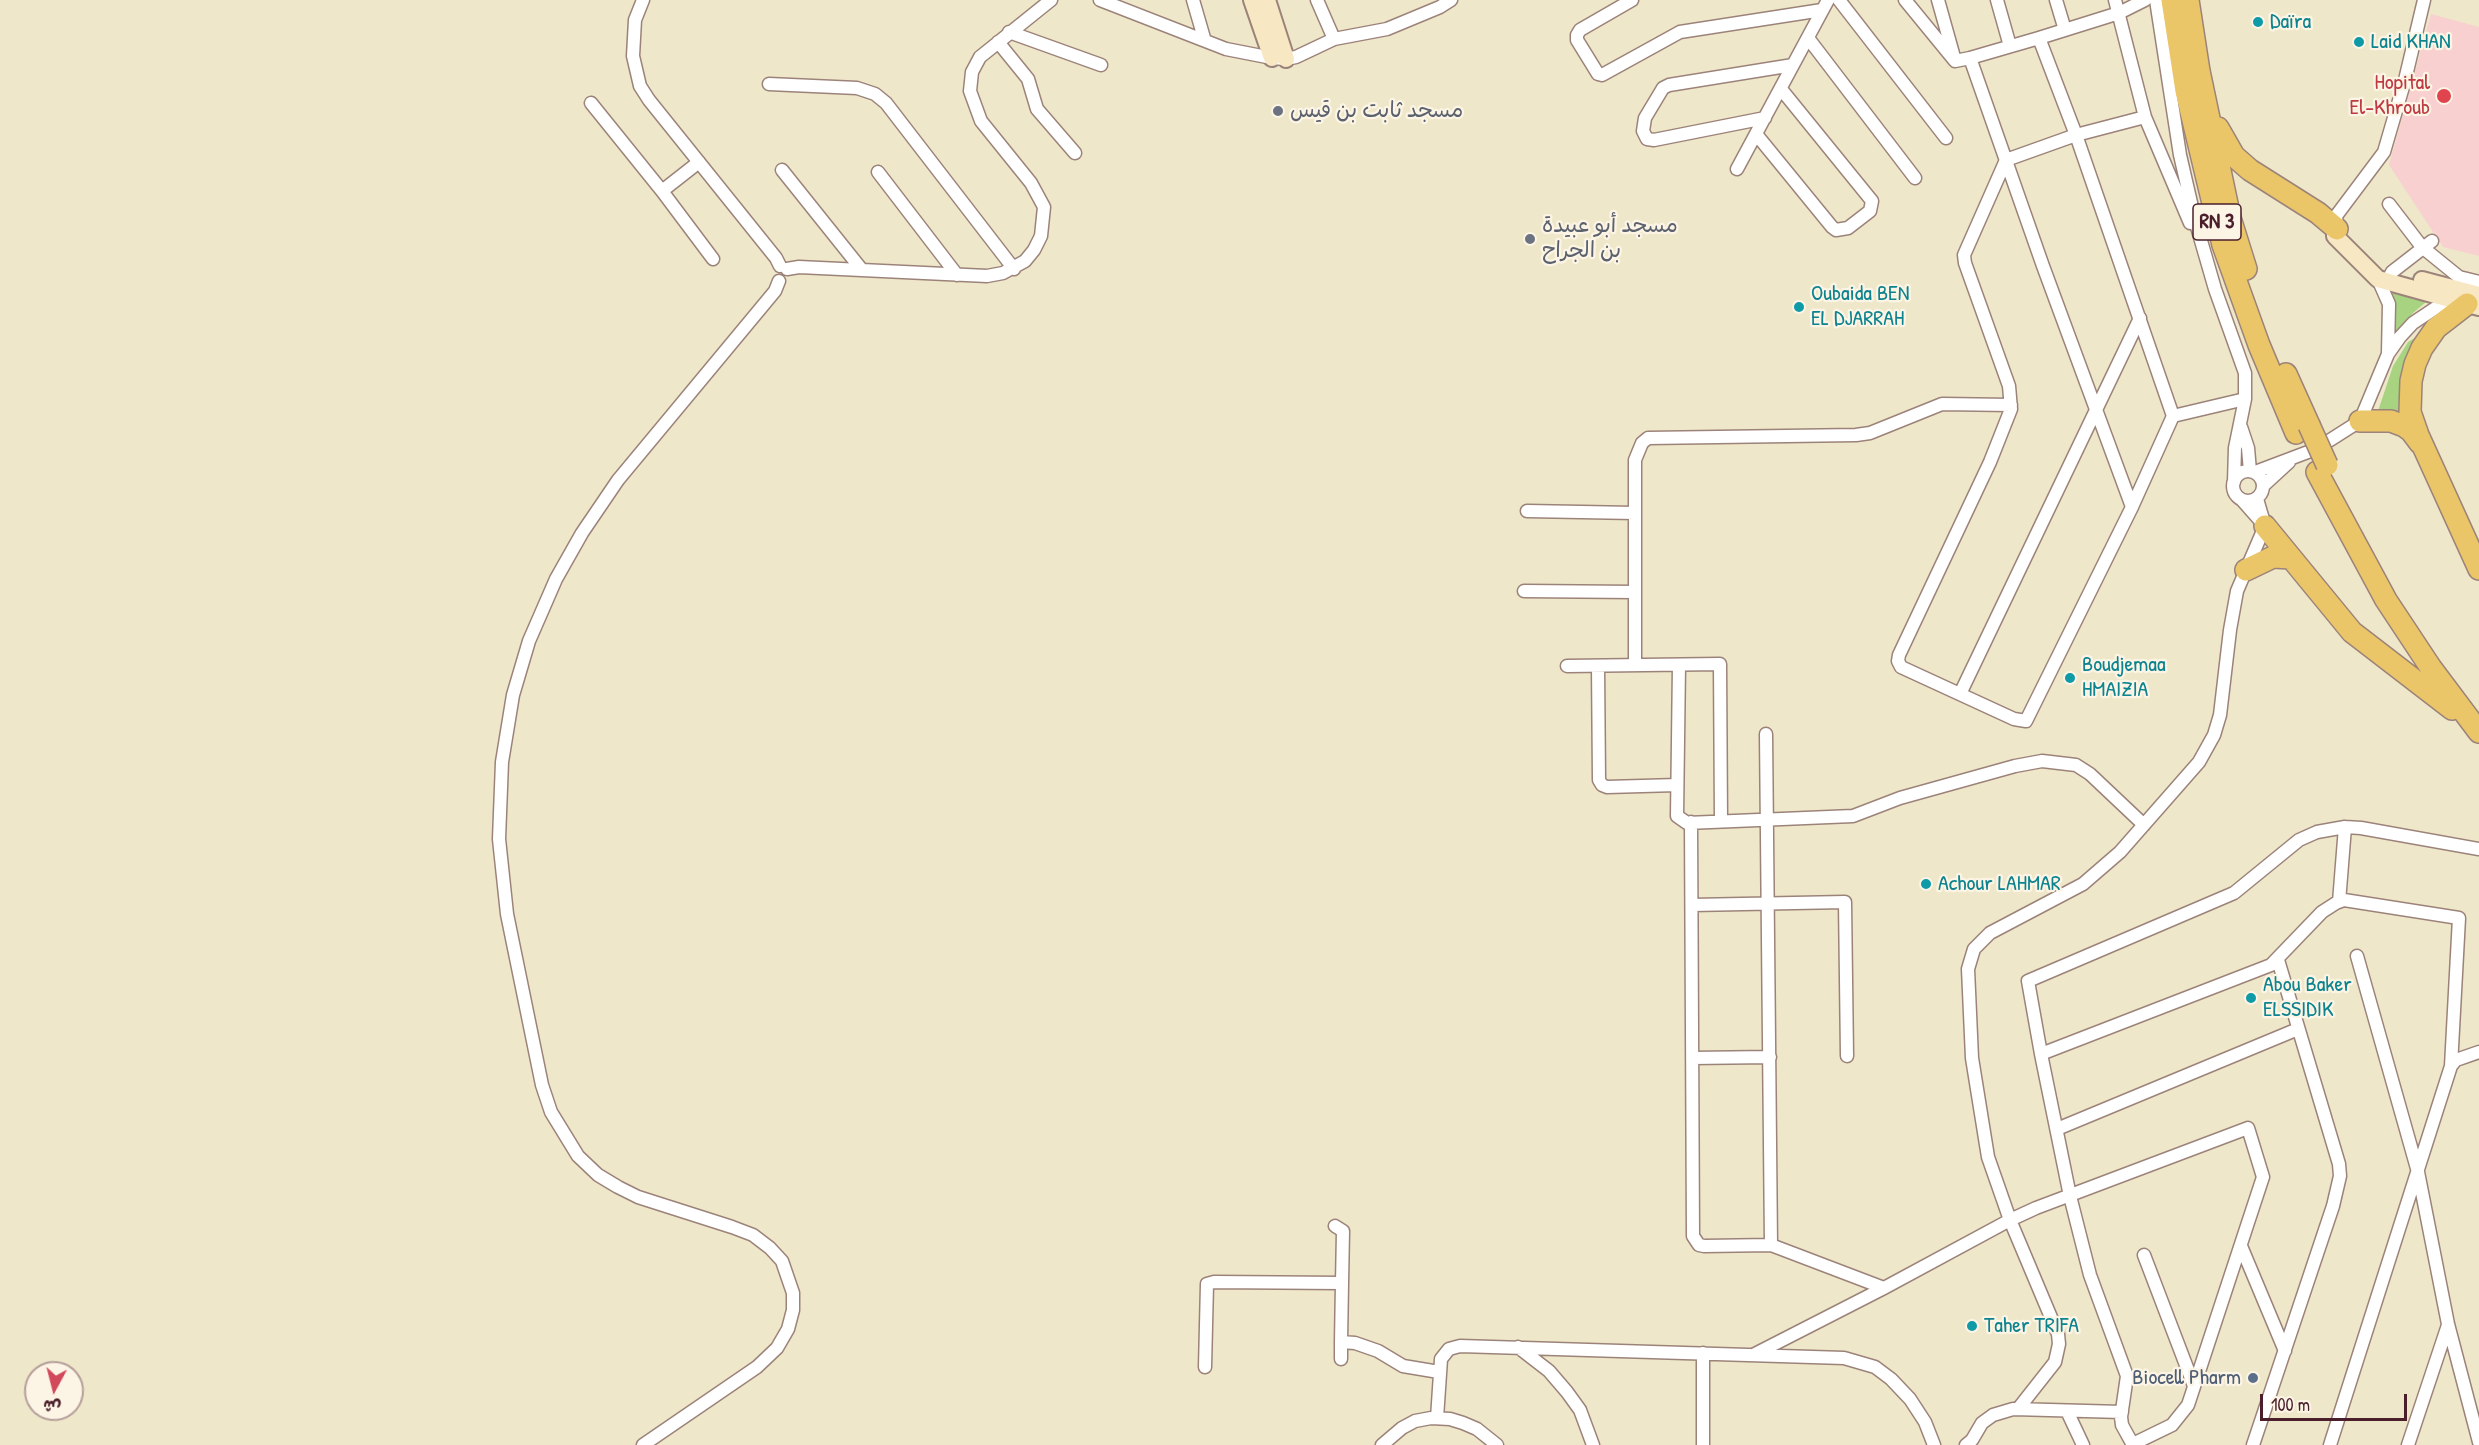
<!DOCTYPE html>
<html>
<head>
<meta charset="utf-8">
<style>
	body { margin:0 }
	#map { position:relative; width:2479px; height:1445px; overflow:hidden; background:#efe7c9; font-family:"Patrick Hand","Playpen Sans Arabic",sans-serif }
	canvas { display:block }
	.north { position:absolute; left:24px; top:1361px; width:60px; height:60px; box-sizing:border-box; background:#fcf5e5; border:2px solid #b59f9b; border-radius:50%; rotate:187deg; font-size:16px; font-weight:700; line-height:24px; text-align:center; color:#4a1f2b }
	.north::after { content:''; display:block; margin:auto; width:21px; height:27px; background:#d1495b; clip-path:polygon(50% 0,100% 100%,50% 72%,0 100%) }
	.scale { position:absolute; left:2260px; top:1394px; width:147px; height:27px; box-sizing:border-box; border:3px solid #4a1f2b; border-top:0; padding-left:8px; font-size:18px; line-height:21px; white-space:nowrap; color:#4a1f2b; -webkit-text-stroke:4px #fcf5e5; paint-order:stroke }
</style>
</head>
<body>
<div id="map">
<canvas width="2479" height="1445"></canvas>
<div class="north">ش</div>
<div class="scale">100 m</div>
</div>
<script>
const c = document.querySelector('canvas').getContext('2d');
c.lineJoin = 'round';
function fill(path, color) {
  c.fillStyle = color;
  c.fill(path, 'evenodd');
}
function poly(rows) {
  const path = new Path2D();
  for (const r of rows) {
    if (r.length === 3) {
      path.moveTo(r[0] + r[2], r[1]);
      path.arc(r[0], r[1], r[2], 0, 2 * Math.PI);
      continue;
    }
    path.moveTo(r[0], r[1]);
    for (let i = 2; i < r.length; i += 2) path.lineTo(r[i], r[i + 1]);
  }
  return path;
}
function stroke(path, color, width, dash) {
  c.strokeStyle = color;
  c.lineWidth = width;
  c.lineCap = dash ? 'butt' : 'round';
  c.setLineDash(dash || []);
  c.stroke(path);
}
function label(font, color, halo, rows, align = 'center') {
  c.font = font + ' "Patrick Hand","Playpen Sans Arabic",sans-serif';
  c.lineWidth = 4.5;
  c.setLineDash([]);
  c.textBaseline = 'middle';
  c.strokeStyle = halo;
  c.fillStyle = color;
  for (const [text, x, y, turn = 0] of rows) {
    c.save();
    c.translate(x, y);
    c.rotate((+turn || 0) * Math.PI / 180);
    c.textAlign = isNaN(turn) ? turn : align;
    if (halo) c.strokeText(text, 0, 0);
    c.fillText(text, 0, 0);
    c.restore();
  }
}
const built = poly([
	[2431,14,2479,27,2479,256,2443,247,2389,165]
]);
const green = poly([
	[2392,287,2432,297,2413,313,2395,334,2395,307],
	[2420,335,2403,365,2402,414,2378,411,2393,366,2408,342]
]);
const street = poly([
	[643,0,635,20,633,56,640,86,649,100,776,258,780,266],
	[1100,0,1226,49,1272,58,1286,59,1296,57,1334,39,1387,29,1440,7,1451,0],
	[1193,0,1204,38],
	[1317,0,1334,39],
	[1632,0,1580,30,1577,35,1577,40,1598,74,1602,75,1680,32,1822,10],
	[1839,0,1946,138],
	[1905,0,1955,61,1970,58],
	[1938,0,1954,57],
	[1997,0,2010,46],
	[2056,0,2065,30],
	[2115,0,2145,117,2190,223],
	[2156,0,2180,155,2195,220,2215,289,2245,373,2245,399,2235,448,2234,482],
	[1009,32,1101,65],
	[1808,38,1915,178],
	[2039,38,2076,135,2173,416,2132,507,2043,266,1970,58,2039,38],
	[2039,38,2119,13,2145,0],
	[998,42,1028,79,1037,109,1075,153],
	[769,84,857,88,875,94,886,103,1014,269],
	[591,103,662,191,713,259],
	[1765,118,1654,140,1647,139,1643,131,1645,118,1663,88,1669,85,1793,65],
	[1756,134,1832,227,1836,230,1848,228,1870,211,1872,201,1781,89],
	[1737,169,1828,0],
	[782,170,862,270],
	[878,172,957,275],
	[662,191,699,162],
	[2389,204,2422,247,2459,277,2479,282],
	[2337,229,2336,216,2384,152,2405,80,2424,0],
	[787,269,799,267,987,276,1003,273,1025,261,1034,250,1041,236,1044,207,1031,183,981,121,970,91,972,72,980,57,1051,0],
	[2378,279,2389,304,2388,353],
	[2387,282,2392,272,2432,241],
	[2173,416,2245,399],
	[2241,427,2248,448,2250,471],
	[2248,486,15],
	[2255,472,2316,449,2360,421,2388,354,2400,337,2413,323,2449,299,2452,295],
	[2264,485,2289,462],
	[2242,500,2265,526,2257,499],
	[2132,507,2026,721,2014,719,1901,667,1898,661,1899,655,1990,462,2011,409,2009,386,1965,263,1964,255,2006,160,2076,135,2145,117],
	[1527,511,1635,513],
	[1524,591,1635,592],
	[1635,665,1635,460,1642,443,1648,438,1856,435,1870,433,1942,404,2011,405],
	[1679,665,1677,816,1687,823,1853,816,1900,798,2015,766,2042,761,2076,765,2090,774,2144,825],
	[1567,666,1720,664,1721,821],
	[1598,666,1599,780,1602,785,1607,787,1677,785],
	[1960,694,2140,318],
	[1691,822,1693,1236,1699,1245,1704,1246,1771,1245,1766,734],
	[2339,902,2345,827],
	[1692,905,1845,902,1847,1056],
	[2357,956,2418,1172,2448,1324,2479,1442],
	[2041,1054,2070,1196,2090,1275,2127,1376,2121,1417,2122,1425,2133,1445],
	[1692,1058,1770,1057],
	[2451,1066,2459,918,2344,900,2336,903,2322,912,2271,965,2041,1054,2028,981,2234,893,2299,840,2317,832,2345,827,2361,828,2479,849],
	[2057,1129,2298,1029],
	[1335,1226,1343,1231,1342,1283],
	[1771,1245,1884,1288],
	[2241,1246,2285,1351],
	[2144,1255,2194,1386],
	[1518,1347,1549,1371,1567,1392,1580,1410,1593,1445],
	[1703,1353,1703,1445],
	[1755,1354,1884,1288,2010,1220,2058,1334,2059,1344,2055,1362,2018,1409],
	[1341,1359,1341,1342],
	[1205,1367,1207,1284,1214,1282,1342,1283,1341,1342,1355,1343,1378,1351,1403,1366,1439,1372],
	[2067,1411,2083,1445],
	[1437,1418,1441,1359,1449,1349,1460,1346,1844,1358,1875,1367,1891,1379,1910,1399,1925,1422,1934,1445],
	[2133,1444,2172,1425,2188,1405,2263,1177,2248,1128,2036,1208,2010,1220,1988,1157,1972,1058,1968,969,1974,949,1990,933,2083,884,2120,852,2199,762,2214,735,2220,715,2230,630,2237,591,2265,526],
	[643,1445,757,1367,777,1348,788,1329,793,1310,793,1293,782,1261,770,1248,753,1235,732,1227,638,1197,618,1187,598,1175,578,1156,551,1112,542,1085,507,914,499,839,502,762,513,695,529,641,556,579,582,533,618,480,775,291,779,281],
	[1382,1445,1402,1428,1415,1421,1431,1418,1450,1419,1463,1423,1477,1429,1497,1445],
	[1966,1445,1972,1440,1982,1423,1993,1415,2013,1409,2122,1412],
	[2253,1445,2333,1206,2340,1176,2339,1164,2278,960],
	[2330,1445,2451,1066,2456,1060,2479,1052],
	[2408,1445,2448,1325]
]);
const secondary = poly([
	[1252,0,1272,58],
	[1267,0,1286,59],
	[2337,229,2335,236,2378,279,2479,307],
	[2422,280,2479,295]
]);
const highway = poly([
	[2172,0,2186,91,2223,245,2259,345,2296,433],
	[2188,0,2199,71,2230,218,2246,269],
	[2218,128,2234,156,2250,170,2318,213,2337,229],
	[2467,304,2436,328,2422,348,2415,364,2411,381,2410,412,2418,435,2479,569],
	[2286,374,2309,425],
	[2360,421,2391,421,2404,426,2411,431,2420,443],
	[2317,472,2386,600,2431,668,2479,732],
	[2265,526,2352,632,2452,709],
	[2246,570,2273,557,2291,558]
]);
const highwayBridge = poly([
	[2309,425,2327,465]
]);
const markers = [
	[2258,22,6,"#0f9aa8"],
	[2359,42,6,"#0f9aa8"],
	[2444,96,8,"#e0444e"],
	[1278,111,6,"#6b7280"],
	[1530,239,6,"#6b7280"],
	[1799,307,6,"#0f9aa8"],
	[2070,678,6,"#0f9aa8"],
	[1926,884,6,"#0f9aa8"],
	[2251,998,6,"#0f9aa8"],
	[1972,1326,6,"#0f9aa8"],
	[2253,1378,6,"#5c6f8a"]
];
const shields = [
	[2217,222,48]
];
const shieldNames = [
	["RN 3",2217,222]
];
const cultureNames = [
	["Daïra",2270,22],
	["Laid KHAN",2371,42],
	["Oubaida BEN",1811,294],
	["EL DJARRAH",1811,319],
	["Boudjemaa",2082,665],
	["HMAIZIA",2082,690],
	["Achour LAHMAR",1938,884],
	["Abou Baker",2263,985],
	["ELSSIDIK",2263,1010],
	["Taher TRIFA",1984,1326]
];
const healthNames = [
	["Hopital",2430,83],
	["El-Khroub",2430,108]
];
const worshipNames = [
	["مسجد ثابت بن قيس",1290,111],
	["مسجد أبو عبيدة",1542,226],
	["بن الجراح",1542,251]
];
const serviceNames = [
	["Biocell Pharm",2241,1378]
];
fill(built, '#f7d0cf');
fill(green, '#a8d481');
stroke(street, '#9c837a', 15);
stroke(secondary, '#9c837a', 20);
stroke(highway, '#9c837a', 24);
stroke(street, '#fff', 12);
stroke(secondary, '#f7e8c3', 16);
stroke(highway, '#ebc669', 21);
stroke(highwayBridge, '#9c837a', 24, []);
stroke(highwayBridge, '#ebc669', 21);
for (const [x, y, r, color] of markers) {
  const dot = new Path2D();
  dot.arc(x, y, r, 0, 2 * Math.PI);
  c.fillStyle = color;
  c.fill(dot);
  stroke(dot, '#fcf5e5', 2);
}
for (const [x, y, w] of shields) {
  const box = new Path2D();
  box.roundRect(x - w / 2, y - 18, w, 36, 4.5);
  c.fillStyle = '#fcf5e5';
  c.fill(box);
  stroke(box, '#4a1f2b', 1.5);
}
label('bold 21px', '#4a1f2b', null, shieldNames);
label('22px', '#0d838f', '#fcf5e5', cultureNames, 'left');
label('22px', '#be3a42', '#fcf5e5', healthNames, 'right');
label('22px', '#5b616d', '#fcf5e5', worshipNames, 'left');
label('22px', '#4e5e75', '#fcf5e5', serviceNames, 'right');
</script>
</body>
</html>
